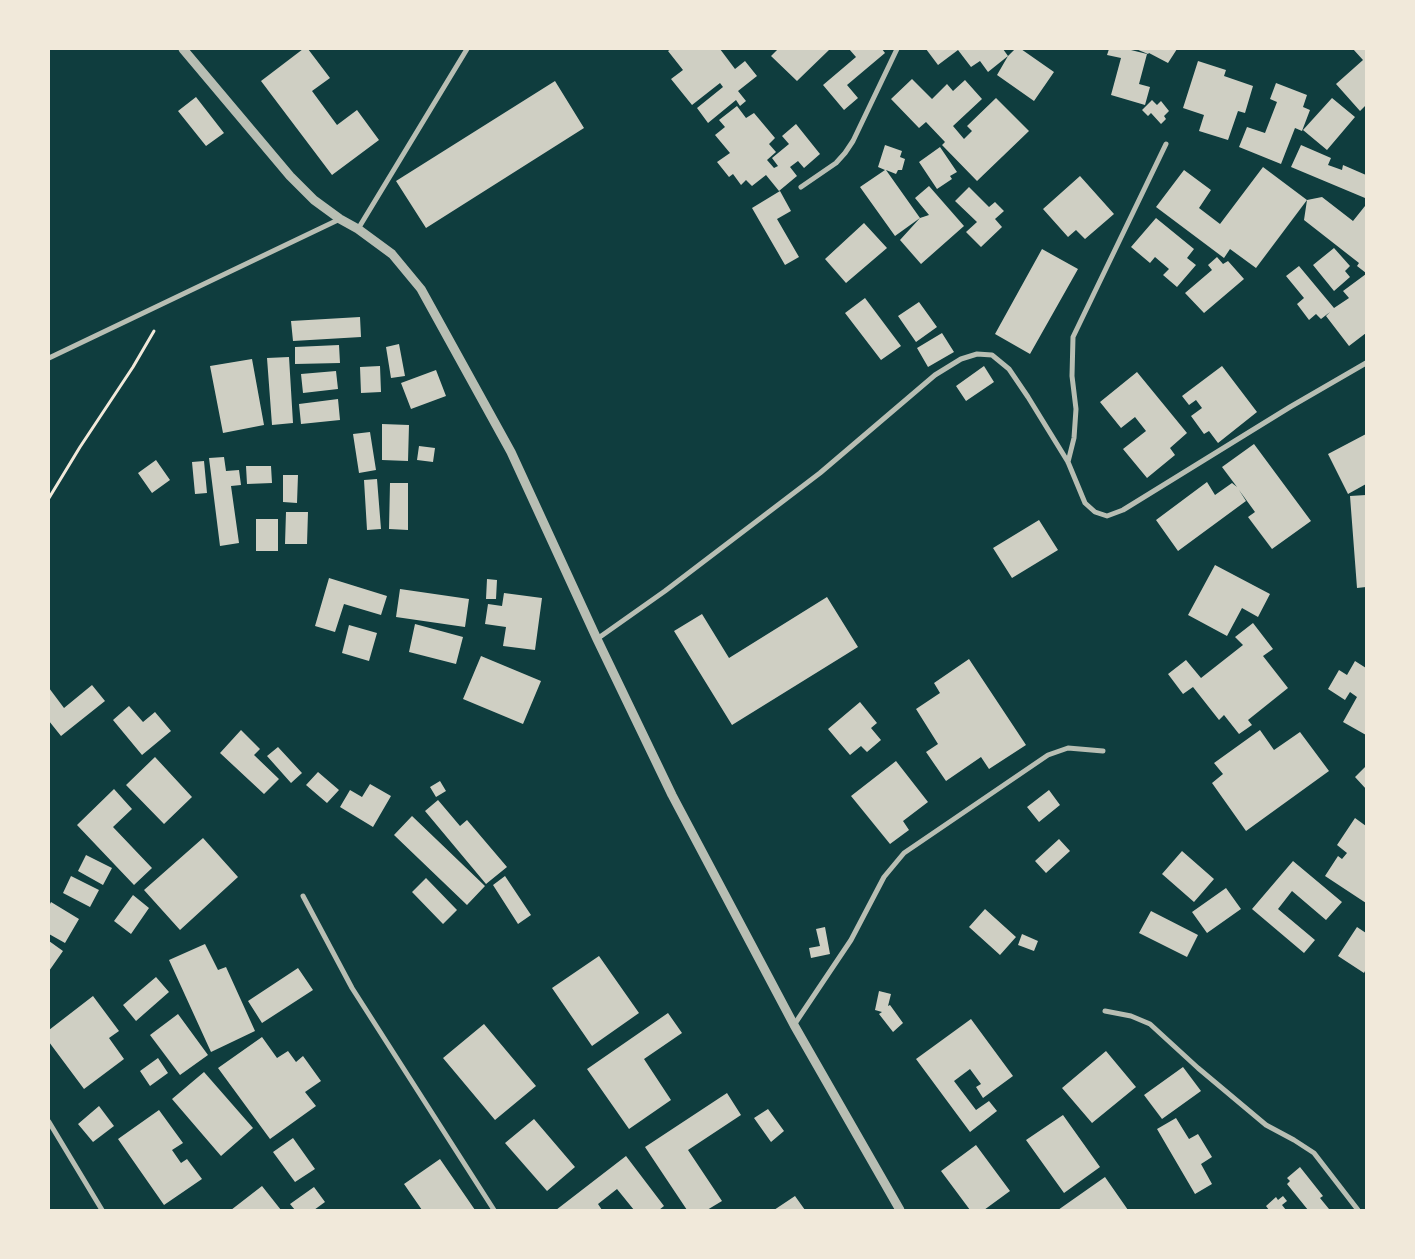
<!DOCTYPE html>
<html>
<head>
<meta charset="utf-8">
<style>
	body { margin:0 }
	#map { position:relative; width:1415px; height:1259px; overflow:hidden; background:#0f3d3e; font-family:Overpass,sans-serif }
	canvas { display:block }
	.frame { position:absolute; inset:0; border:50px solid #f1e9da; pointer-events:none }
</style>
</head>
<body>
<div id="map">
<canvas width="1415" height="1259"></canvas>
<div class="frame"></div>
</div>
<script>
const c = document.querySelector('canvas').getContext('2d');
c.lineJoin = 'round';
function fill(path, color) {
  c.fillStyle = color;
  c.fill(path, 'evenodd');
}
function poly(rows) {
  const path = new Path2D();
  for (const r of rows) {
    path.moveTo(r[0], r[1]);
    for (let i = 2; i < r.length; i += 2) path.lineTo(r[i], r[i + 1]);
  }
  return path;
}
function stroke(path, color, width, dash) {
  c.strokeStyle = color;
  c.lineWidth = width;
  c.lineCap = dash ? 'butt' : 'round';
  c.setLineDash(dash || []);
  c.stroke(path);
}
const building = poly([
	[303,49,308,49,330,78,312,91,337,125,357,110,379,140,332,175,261,81],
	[671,49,720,49,735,69,745,61,757,76,738,91,746,101,740,106,736,100,708,123,697,108,723,87,720,83,692,105,671,79,683,70,668,51],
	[778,49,830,49,797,81,771,56],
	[849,49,882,49,885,53,847,85,858,98,844,110,823,85,856,57],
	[926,49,1003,49,1008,56,988,72,980,61,971,67,958,50,938,65],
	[1015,49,1021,49,1054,72,1034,101,997,75,1008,56],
	[1109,49,1127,49,1147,54,1139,84,1150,87,1145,105,1111,95,1121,58,1107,55],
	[1136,49,1177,49,1168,63,1149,53,1148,54],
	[1353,49,1366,49,1366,105,1360,111,1336,84,1363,60],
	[1198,61,1226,70,1224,76,1253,86,1245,113,1238,111,1228,140,1199,131,1204,115,1183,108],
	[912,79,932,99,947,84,953,91,965,80,982,99,953,126,964,139,972,131,967,126,996,98,1029,131,977,181,942,145,945,142,926,122,919,128,891,99],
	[555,81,584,128,426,228,396,181],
	[1276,83,1307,95,1303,107,1310,110,1302,131,1295,128,1281,164,1239,147,1247,127,1265,133,1277,102,1270,99],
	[196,97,224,133,206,146,178,111],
	[1332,98,1355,117,1327,150,1303,130],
	[1152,100,1157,105,1161,101,1169,111,1164,116,1166,119,1161,124,1151,113,1148,116,1142,110],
	[737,106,746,118,754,113,775,138,769,144,776,152,767,160,774,168,778,166,772,158,789,144,782,136,796,124,820,154,804,168,798,161,790,167,797,176,779,191,766,175,752,186,746,180,741,185,733,174,729,177,717,162,730,153,715,135,725,127,719,120],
	[885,145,902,151,900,157,905,159,902,170,898,170,896,174,886,170,920,218,929,215,915,198,929,186,964,226,921,264,900,240,920,218,895,236,860,187,885,170,878,167],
	[1301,145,1331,158,1328,165,1342,170,1343,165,1366,175,1365,198,1291,167],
	[940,147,957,172,950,176,952,179,937,189,919,162],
	[1263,167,1307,200,1322,197,1353,221,1365,206,1366,207,1366,273,1357,266,1359,263,1304,220,1307,200,1256,268,1230,249,1224,258,1156,207,1184,170,1211,190,1199,208,1220,224],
	[1080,176,1114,214,1085,239,1076,230,1068,237,1043,209],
	[969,187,989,207,995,202,1004,211,995,219,1002,227,981,247,966,232,977,222,955,201],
	[780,191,791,211,777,219,799,257,785,265,752,208],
	[1156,218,1194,249,1187,258,1196,265,1177,287,1163,275,1169,269,1155,257,1150,263,1131,247],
	[864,223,887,248,846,283,825,259],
	[1334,248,1350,266,1345,271,1350,277,1334,291,1313,265],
	[1042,249,1078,269,1030,354,995,334],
	[1217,257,1223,264,1228,261,1244,279,1204,313,1185,293,1212,270,1208,265],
	[1299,266,1334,308,1349,298,1343,291,1366,274,1366,333,1349,346,1326,316,1330,312,1321,319,1316,314,1309,320,1297,304,1304,298,1286,276],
	[865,298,901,346,881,360,845,313],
	[919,302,937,327,916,342,898,316],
	[360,317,361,337,293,341,291,321],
	[942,333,954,352,928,367,917,348],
	[399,344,405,376,391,378,386,347],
	[339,345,340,363,295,364,295,347],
	[289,357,293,423,272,425,267,358],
	[252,359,264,425,223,433,210,366],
	[380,366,381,392,361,393,360,367],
	[984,366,994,382,966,401,956,386],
	[1222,366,1257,412,1218,443,1209,431,1204,434,1191,416,1202,408,1196,400,1189,405,1182,396],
	[436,370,446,396,411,409,401,383],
	[336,371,338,389,303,393,301,374],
	[1137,372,1187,433,1170,448,1175,455,1147,478,1123,449,1146,431,1135,417,1121,428,1100,402],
	[338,399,340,420,301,424,299,404],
	[382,424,409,425,408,461,382,460],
	[370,432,376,470,359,473,353,434],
	[1366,434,1366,484,1348,494,1328,454],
	[1254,444,1311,521,1272,549,1248,517,1255,512,1239,490,1246,501,1178,551,1156,520,1207,482,1215,495,1232,483,1237,487,1222,467],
	[419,446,435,448,433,462,417,460],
	[224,457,226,471,239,470,241,485,231,486,239,543,220,546,209,458],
	[156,460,170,480,152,493,138,473],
	[204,461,207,493,195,494,192,462],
	[246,466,271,466,272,483,247,484],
	[283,475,298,475,297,503,283,502],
	[377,479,381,529,367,530,364,480],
	[390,483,408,483,408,530,389,529],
	[1366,495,1366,587,1357,588,1350,496],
	[286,512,308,512,307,544,285,544],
	[256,519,278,519,278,551,256,551],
	[1039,520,1058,550,1012,578,993,548],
	[1215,565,1270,594,1258,617,1242,608,1227,636,1188,615],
	[329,578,387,596,381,615,344,604,335,632,315,626],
	[487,579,497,580,496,599,486,599],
	[400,589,469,599,465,627,396,617],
	[504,593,542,598,535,650,503,646,506,627,485,624,488,604,502,606],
	[827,597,858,647,732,725,674,631,702,614,729,658],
	[1253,623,1273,649,1263,656,1288,688,1248,720,1252,725,1239,734,1224,715,1219,720,1193,687,1183,694,1168,674,1186,660,1201,678,1243,645,1235,637],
	[415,624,463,637,456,664,409,652],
	[349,625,377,633,369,661,342,653],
	[481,656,541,681,523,724,463,699],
	[969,659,1026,745,989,769,981,757,946,781,926,752,938,744,916,709,940,693,934,683],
	[1355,661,1366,668,1366,735,1343,722,1357,697,1350,692,1345,700,1328,689,1339,670,1347,675],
	[92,685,105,701,61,736,49,721,49,688,64,708],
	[860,702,877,723,871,728,881,740,867,752,861,746,850,755,828,729],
	[129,706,143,722,155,712,171,731,142,755,113,720],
	[241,730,260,749,254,755,279,779,264,794,220,753],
	[1260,730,1274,750,1300,732,1329,771,1246,831,1212,783,1223,774,1214,763],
	[278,747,302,773,291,783,267,756],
	[155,757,192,797,164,824,126,785],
	[896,761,928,802,903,821,909,830,890,844,851,796],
	[1366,766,1366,789,1355,777],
	[318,772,339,790,327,803,306,785],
	[440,781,446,791,436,797,430,787],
	[370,784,391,796,373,827,340,807,350,790,362,797],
	[114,789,132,809,113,827,152,868,134,885,77,825],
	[1049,790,1060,805,1039,822,1027,807],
	[438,800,460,826,467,820,507,867,486,884,425,811],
	[412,816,485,886,467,905,394,835],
	[1355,818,1366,826,1366,903,1325,876,1338,856,1342,859,1347,853,1337,845],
	[203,838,238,877,180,930,144,890],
	[1059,839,1070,851,1046,873,1035,861],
	[1182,851,1214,879,1194,902,1162,874],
	[86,855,112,868,103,885,78,871],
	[1293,861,1342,902,1326,920,1292,891,1278,909,1315,940,1304,953,1252,909],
	[71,876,99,890,90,907,63,893],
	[505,876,531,915,518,924,493,885],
	[426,878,457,910,443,924,412,892],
	[1226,888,1241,909,1207,933,1192,912],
	[133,895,149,908,131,934,114,921],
	[51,902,79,919,65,943,49,934,49,906],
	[985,909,1016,937,1000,955,969,927],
	[1151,911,1198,935,1187,957,1139,933],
	[825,927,830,954,811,958,809,948,820,946,816,929],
	[1357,927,1366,933,1366,969,1364,973,1338,956],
	[1022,934,1038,941,1034,951,1018,945],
	[49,941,63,951,49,971],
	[205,944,218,970,226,967,255,1031,211,1052,169,960],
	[599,956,639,1013,592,1046,552,988],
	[298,968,313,990,262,1023,248,1001],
	[156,977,169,992,136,1021,123,1005],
	[879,991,891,994,888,1006,890,1005,903,1023,893,1032,879,1014,882,1012,875,1010],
	[93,996,119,1031,109,1038,124,1059,84,1089,49,1042,49,1030],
	[668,1013,682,1033,644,1059,671,1100,629,1129,587,1069],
	[178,1014,208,1055,180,1075,150,1035],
	[971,1019,1013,1076,983,1098,976,1087,981,1084,970,1069,954,1081,976,1110,989,1101,997,1111,970,1132,916,1059],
	[484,1024,536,1086,495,1120,443,1058],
	[262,1037,277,1058,288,1051,296,1062,303,1056,321,1081,305,1092,316,1106,270,1139,218,1068],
	[1106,1051,1136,1087,1092,1123,1062,1088],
	[158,1058,168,1073,150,1086,140,1071],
	[1183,1067,1201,1091,1162,1119,1144,1095],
	[204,1072,253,1128,221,1156,172,1099],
	[727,1093,741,1115,688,1150,722,1201,707,1210,687,1210,645,1147],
	[99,1106,114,1126,93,1142,78,1124],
	[768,1109,784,1131,771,1142,754,1118],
	[159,1110,183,1143,172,1150,181,1163,187,1159,202,1179,164,1205,118,1139],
	[1063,1115,1100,1167,1064,1193,1026,1140],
	[1176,1118,1189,1139,1198,1134,1212,1157,1201,1164,1212,1184,1195,1194,1157,1129],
	[534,1119,575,1167,547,1191,505,1143],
	[293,1138,315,1169,295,1182,273,1152],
	[976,1145,1010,1191,984,1210,970,1210,941,1171],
	[626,1156,664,1206,659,1210,634,1210,617,1189,598,1204,602,1210,556,1210],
	[440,1159,475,1210,422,1210,404,1184],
	[1300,1167,1323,1196,1320,1198,1329,1209,1327,1210,1308,1210,1287,1184,1290,1181,1287,1178],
	[1105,1177,1128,1210,1058,1210],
	[262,1186,281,1210,231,1210],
	[314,1187,325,1202,314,1210,295,1210,290,1204],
	[795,1196,805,1210,774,1210],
	[1283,1196,1287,1201,1282,1205,1286,1210,1269,1210,1266,1206,1276,1197,1278,1200]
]);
const path = poly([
	[49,498,80,447,133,367,154,331]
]);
const minor = poly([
	[801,187,836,163,845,153,853,141,897,49],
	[358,229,467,49],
	[49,358,340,219],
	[1068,462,1074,438,1076,409,1072,376,1073,337,1166,144],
	[597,639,665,591,820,473,935,375,961,359,977,354,992,355,1009,369,1028,397,1068,462,1085,503,1095,512,1107,516,1123,510,1290,407,1366,363],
	[303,896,352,988,494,1210],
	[1105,1011,1131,1016,1150,1024,1198,1068,1266,1125,1294,1140,1314,1153,1358,1210],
	[794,1025,851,940,884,877,904,853,1048,755,1068,748,1103,751],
	[49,1122,102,1210]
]);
const tertiary = poly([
	[183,49,290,176,314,200,340,219,358,229,392,254,421,289,511,452,597,639,672,795,794,1025,900,1210]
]);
fill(building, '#cfcfc3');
stroke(path, '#f1e9da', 3);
stroke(minor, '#b8beb3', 5);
stroke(tertiary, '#b8beb3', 9);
</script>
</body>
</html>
